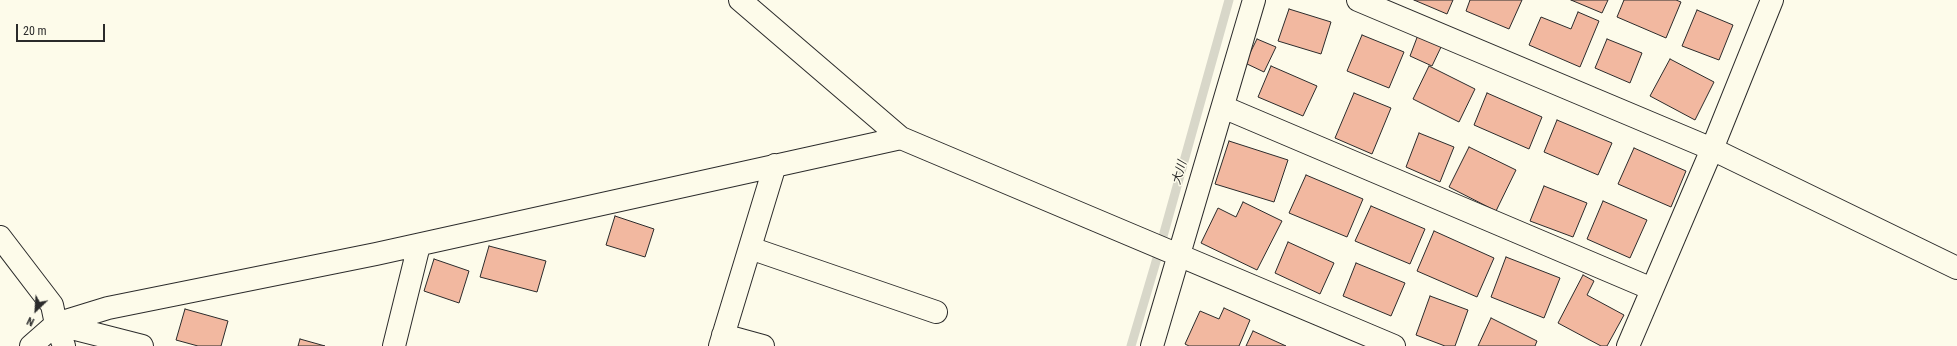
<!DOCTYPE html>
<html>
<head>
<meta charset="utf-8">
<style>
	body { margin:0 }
	#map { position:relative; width:1957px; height:346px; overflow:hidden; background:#fdfbea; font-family:"Roboto Condensed",sans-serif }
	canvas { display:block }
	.north { position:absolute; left:16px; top:290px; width:40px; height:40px; -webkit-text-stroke:3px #fdfbea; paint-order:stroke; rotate:205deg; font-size:11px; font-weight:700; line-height:16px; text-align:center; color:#2b2b2b }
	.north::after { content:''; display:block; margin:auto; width:14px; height:18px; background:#2b2b2b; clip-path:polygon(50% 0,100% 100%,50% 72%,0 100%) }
	.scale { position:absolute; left:16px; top:24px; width:89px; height:18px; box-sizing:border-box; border:2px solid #2b2b2b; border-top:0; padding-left:5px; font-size:12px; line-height:14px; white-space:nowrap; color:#2b2b2b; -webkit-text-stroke:3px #fdfbea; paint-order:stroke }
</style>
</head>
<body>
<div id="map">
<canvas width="1957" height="346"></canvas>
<div class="north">N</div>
<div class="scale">20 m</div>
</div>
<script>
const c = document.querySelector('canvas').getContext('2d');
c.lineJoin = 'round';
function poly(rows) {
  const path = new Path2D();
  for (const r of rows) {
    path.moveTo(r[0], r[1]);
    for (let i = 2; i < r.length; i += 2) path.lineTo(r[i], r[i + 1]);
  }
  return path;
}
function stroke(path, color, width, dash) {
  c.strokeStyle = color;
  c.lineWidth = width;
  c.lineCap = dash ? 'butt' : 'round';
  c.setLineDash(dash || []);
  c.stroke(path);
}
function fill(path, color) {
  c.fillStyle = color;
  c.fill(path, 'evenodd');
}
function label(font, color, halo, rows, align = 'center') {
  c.font = font + ' "Roboto Condensed","Noto Sans JP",sans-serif';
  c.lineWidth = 3;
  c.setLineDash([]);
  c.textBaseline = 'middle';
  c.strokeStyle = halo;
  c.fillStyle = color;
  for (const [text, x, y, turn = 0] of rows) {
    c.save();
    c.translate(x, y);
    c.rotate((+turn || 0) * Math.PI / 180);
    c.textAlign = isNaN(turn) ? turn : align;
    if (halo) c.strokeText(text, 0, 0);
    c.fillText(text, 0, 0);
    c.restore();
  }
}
const stream = poly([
	[1131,346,1155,265,1229,0]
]);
const building = poly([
	[1414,0,1453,0,1447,14,1414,0],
	[1470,0,1522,0,1509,29,1466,11,1470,0],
	[1571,0,1608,0,1602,13,1571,0],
	[1624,0,1676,0,1681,2,1666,38,1617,17,1624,0],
	[1289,9,1331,22,1321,54,1278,41,1289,9],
	[1697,10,1733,25,1719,60,1682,46,1697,10],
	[1578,12,1599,21,1580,67,1529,45,1541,17,1571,29,1578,12],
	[1362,35,1404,52,1389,88,1347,71,1362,35],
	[1418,35,1442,45,1432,66,1410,56,1418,35],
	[1257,39,1276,47,1264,72,1245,63,1257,39],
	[1607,39,1642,53,1630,83,1595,68,1607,39],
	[1670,59,1714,82,1695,120,1650,96,1670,59],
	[1271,66,1317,86,1303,116,1258,97,1271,66],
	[1429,66,1475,89,1459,122,1413,99,1429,66],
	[1354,93,1391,108,1372,154,1335,138,1354,93],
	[1487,93,1542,117,1529,149,1474,125,1487,93],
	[1557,120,1612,143,1598,175,1544,152,1557,120],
	[1419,133,1454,147,1440,182,1406,167,1419,133],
	[1229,141,1288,160,1274,202,1215,184,1229,141],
	[1469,147,1516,170,1496,211,1449,187,1469,147],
	[1634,148,1686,171,1671,207,1618,184,1634,148],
	[1306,175,1363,199,1347,237,1289,213,1306,175],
	[1544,186,1587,203,1573,237,1530,221,1544,186],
	[1603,201,1647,220,1630,258,1587,239,1603,201],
	[1243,202,1282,221,1257,270,1201,243,1218,208,1236,217,1243,202],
	[1371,206,1425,229,1410,264,1355,241,1371,206],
	[615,216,654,229,645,257,606,245,615,216],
	[1434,231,1494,258,1477,297,1417,271,1434,231],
	[1288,242,1334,263,1320,294,1275,273,1288,242],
	[489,246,546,261,537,292,480,277,489,246],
	[1506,257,1560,278,1544,318,1491,297,1506,257],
	[434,259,469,271,459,303,424,291,434,259],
	[1356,263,1405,283,1391,316,1343,296,1356,263],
	[1583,275,1594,281,1587,295,1624,315,1607,346,1601,346,1558,323,1583,275],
	[1430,296,1468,310,1455,346,1445,346,1416,335,1430,296],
	[1224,308,1250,320,1239,346,1189,346,1185,344,1200,311,1219,319,1224,308],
	[185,309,228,321,221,346,198,346,176,340,185,309],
	[1491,318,1537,341,1535,346,1478,346,1491,318],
	[1253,331,1286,346,1246,346,1253,331],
	[300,339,325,346,298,346,300,339]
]);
const minor = poly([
	[740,0,901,138],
	[1358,0,1712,149,1957,268],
	[1223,107,1652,289],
	[0,237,52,305,56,324,64,346],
	[750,248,936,312],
	[56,324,142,346],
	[723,335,763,346],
	[31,346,56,324,108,308,376,254,901,138,1394,346],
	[394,346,419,245],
	[720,346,775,165],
	[1152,346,1254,0],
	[1628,346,1712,149,1772,0]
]);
const waterNames = [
	["大川",1180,173,-74]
];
stroke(stream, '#d8d7c9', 9);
fill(building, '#f2b8a0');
stroke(building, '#2b2b2b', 1);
stroke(minor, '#2b2b2b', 24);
stroke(minor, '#fdfbea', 22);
label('italic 12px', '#2b2b2b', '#fdfbea', waterNames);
</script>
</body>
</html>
